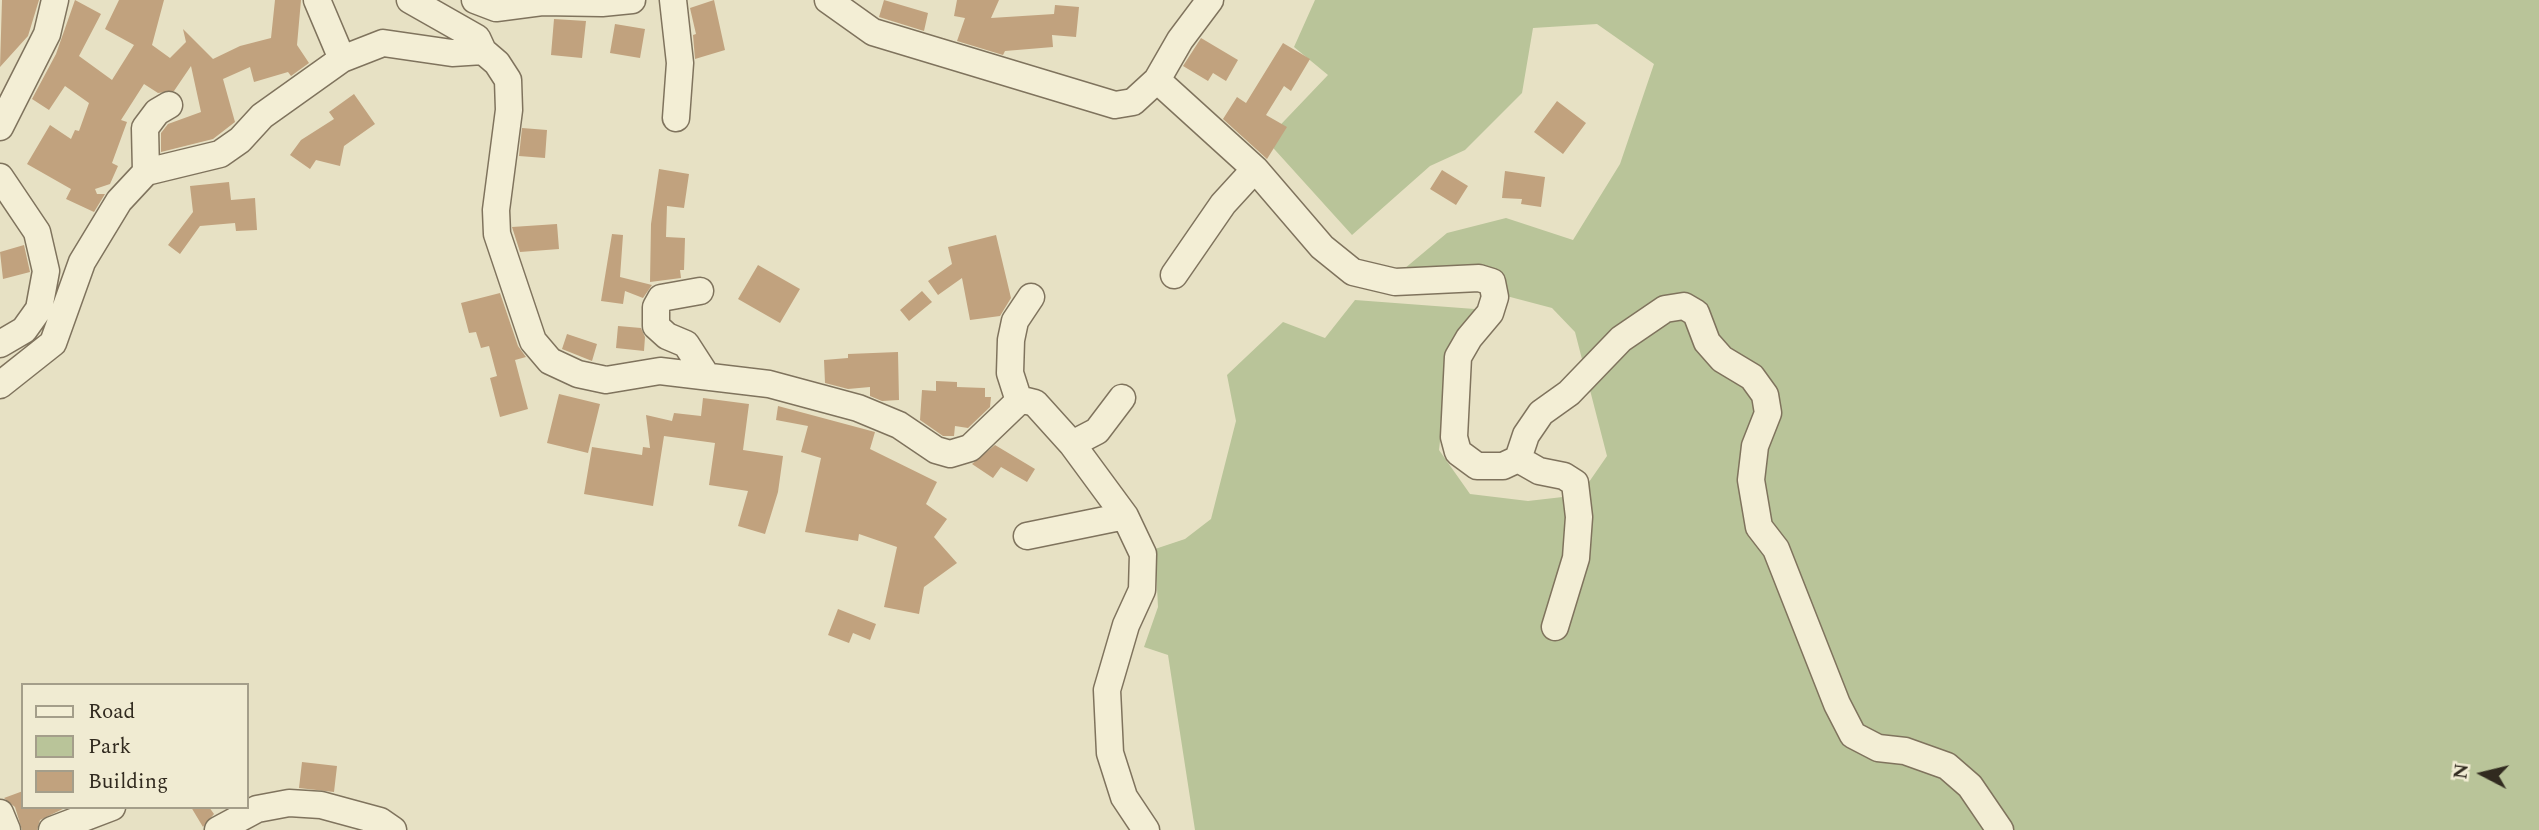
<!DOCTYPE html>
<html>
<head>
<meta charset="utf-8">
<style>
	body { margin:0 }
	#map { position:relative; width:2539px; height:830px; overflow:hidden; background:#e7e1c4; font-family:Spectral,serif }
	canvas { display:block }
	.legend { position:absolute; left:21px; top:683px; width:228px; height:126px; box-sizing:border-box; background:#f0ebd2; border:2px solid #a49e8a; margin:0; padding:9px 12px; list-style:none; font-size:21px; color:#312a1f }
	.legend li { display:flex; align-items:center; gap:14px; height:35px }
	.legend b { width:35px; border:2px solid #a49e8a }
	.north { position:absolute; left:2448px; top:739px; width:70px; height:70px; -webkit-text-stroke:5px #f0ebd2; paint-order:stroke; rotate:277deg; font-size:19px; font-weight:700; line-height:28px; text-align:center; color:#312a1f }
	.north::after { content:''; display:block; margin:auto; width:24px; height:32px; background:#312a1f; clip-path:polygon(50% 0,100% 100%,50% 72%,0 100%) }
</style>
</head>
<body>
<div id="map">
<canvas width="2539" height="830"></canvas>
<ul class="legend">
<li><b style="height:9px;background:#f3eed5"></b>Road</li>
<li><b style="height:19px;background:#b9c499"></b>Park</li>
<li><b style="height:19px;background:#c1a27e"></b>Building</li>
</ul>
<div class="north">N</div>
</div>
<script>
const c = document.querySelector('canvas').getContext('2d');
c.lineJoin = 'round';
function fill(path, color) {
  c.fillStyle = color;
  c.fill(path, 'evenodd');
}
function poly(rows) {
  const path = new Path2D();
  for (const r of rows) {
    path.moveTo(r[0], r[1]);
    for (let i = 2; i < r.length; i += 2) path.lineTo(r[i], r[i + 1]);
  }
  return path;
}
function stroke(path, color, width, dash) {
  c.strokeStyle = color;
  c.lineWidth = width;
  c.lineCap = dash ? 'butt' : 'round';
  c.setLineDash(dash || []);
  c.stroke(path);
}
const green = poly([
	[1315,0,2539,0,2539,830,1195,830,1168,655,1144,647,1158,607,1155,549,1185,539,1211,519,1236,421,1227,375,1283,322,1325,338,1355,300,1488,310,1493,327,1482,344,1455,360,1444,406,1439,450,1470,494,1528,501,1580,495,1607,456,1575,332,1552,308,1404,269,1447,233,1506,218,1573,240,1620,164,1654,64,1597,24,1533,28,1522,93,1465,150,1430,166,1352,235,1266,140,1328,75,1294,47]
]);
const building = poly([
	[2,0,39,0,28,36,0,67],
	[75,0,101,14,79,56,112,80,134,45,105,29,119,0,164,0,152,45,170,58,186,42,183,29,213,59,240,46,271,38,275,0,301,0,297,45,309,63,291,76,288,72,254,82,250,67,223,79,235,122,213,139,161,152,161,133,168,124,201,112,191,66,174,91,158,93,144,84,121,120,127,122,112,163,118,166,110,184,95,189,97,194,105,194,94,212,66,199,71,189,27,164,50,125,71,139,75,130,79,131,89,103,65,86,49,110,32,99,56,54],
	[714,0,725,50,695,59,693,35,696,34,690,8],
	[884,0,928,13,924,31,879,17],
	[957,0,999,0,991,18,1054,14,1055,5,1079,7,1076,37,1052,35,1053,47,1005,51,1003,55,957,41,965,18,954,16],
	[554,19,586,21,582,58,551,55],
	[615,24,645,29,640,58,610,53],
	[1201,38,1238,60,1226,81,1213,73,1208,81,1183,66],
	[1283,43,1310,59,1291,91,1284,86,1266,115,1287,127,1267,159,1223,119,1237,97,1246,103],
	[354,94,375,124,344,146,340,166,316,160,310,169,290,155,301,140,334,119,329,112],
	[1557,101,1586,123,1563,154,1534,132],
	[522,128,547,130,545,158,519,156],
	[659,169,689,174,684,208,667,206,666,237,685,238,684,270,680,270,681,278,650,282,651,224],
	[1442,170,1468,186,1456,205,1430,189],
	[1505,171,1545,177,1541,207,1521,204,1522,199,1502,198],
	[229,182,231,200,255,198,257,230,236,231,235,223,200,226,180,254,168,245,193,212,190,186],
	[557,224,559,249,520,252,512,227],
	[612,234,623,235,620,277,652,285,643,298,625,291,623,304,601,301],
	[996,235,1011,298,1000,316,970,320,962,278,938,295,928,281,952,264,948,247],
	[24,245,30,272,3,279,0,252],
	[758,265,800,289,780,323,738,299],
	[922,291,932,302,909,321,900,310],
	[500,293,518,346,526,357,515,360,528,409,500,417,490,378,497,376,489,346,481,348,476,332,469,333,461,303],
	[618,326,641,328,645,337,644,351,616,348],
	[567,334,597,344,592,361,562,349],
	[898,352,899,400,882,401,870,396,870,387,848,389,825,383,824,360,848,358,848,354],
	[936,381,957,382,957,387,985,388,985,397,991,397,990,407,968,428,955,426,954,436,943,436,920,420,922,390,936,391],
	[559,394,600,404,588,453,547,443],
	[703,398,749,404,743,450,783,456,778,492,765,534,738,526,748,491,709,485,715,443,664,436,653,506,584,494,592,447,642,455,643,447,650,448,646,415,672,421,674,413,701,416],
	[778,406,875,432,870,449,937,482,926,504,947,519,934,537,957,563,924,587,919,614,884,607,897,547,859,534,858,541,805,532,821,458,801,452,808,426,776,420],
	[995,445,1035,469,1027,482,1001,467,993,478,972,464],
	[838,609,876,624,870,640,853,633,849,643,828,635],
	[302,762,337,766,334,792,299,788],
	[23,791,23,807,67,807,40,820,37,830,22,830,15,807,4,798],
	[191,807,209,807,214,814,203,827]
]);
const minor = poly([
	[317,0,342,59],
	[410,0,477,38,483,51],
	[475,0,496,8,542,2,602,3,632,0],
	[673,0,680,63,676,118],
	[828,0,873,32,1115,105,1133,102,1157,80,1255,169,1322,247,1353,272,1395,282,1479,278,1492,282,1495,297,1490,313,1469,338,1458,357,1454,437,1458,452,1477,466,1503,466,1518,459,1526,435,1541,413,1569,393,1621,339,1665,309,1684,306,1696,313,1707,342,1722,359,1752,377,1765,395,1768,413,1755,446,1751,480,1759,527,1776,549,1837,704,1853,735,1878,748,1905,751,1947,766,1970,786,2000,830],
	[1157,80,1180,40,1210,0],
	[0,127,47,34,55,0],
	[146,172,145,128,157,112,169,105],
	[0,177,37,232,46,271,39,309,24,330,0,344],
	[1174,275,1223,204,1255,169],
	[700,291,661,298,656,307,656,326,667,336,686,344,706,375],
	[0,385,53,343,82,262,119,201,146,172,220,154,240,140,262,116,342,59,383,43,452,53,483,51,497,63,508,80,509,110,496,210,497,234,533,341,550,361,578,374,606,380,660,371,769,384,858,408,899,425,936,450,950,454,970,448,1019,401,1027,401,1035,403,1072,444,1125,516,1143,554,1142,590,1126,625,1107,690,1110,753,1124,797,1146,830],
	[1019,401,1010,373,1011,340,1015,321,1031,297],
	[1072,444,1097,431,1122,398],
	[1518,459,1539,471,1564,476,1575,483,1579,517,1576,558,1555,627],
	[1027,536,1125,516],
	[0,813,7,830],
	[52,830,112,807],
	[218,830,257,809,289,803,321,805,380,821,393,830]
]);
fill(green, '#b9c499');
fill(building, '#c1a27e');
stroke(minor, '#7f735d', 29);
stroke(minor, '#f3eed5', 26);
</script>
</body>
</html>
